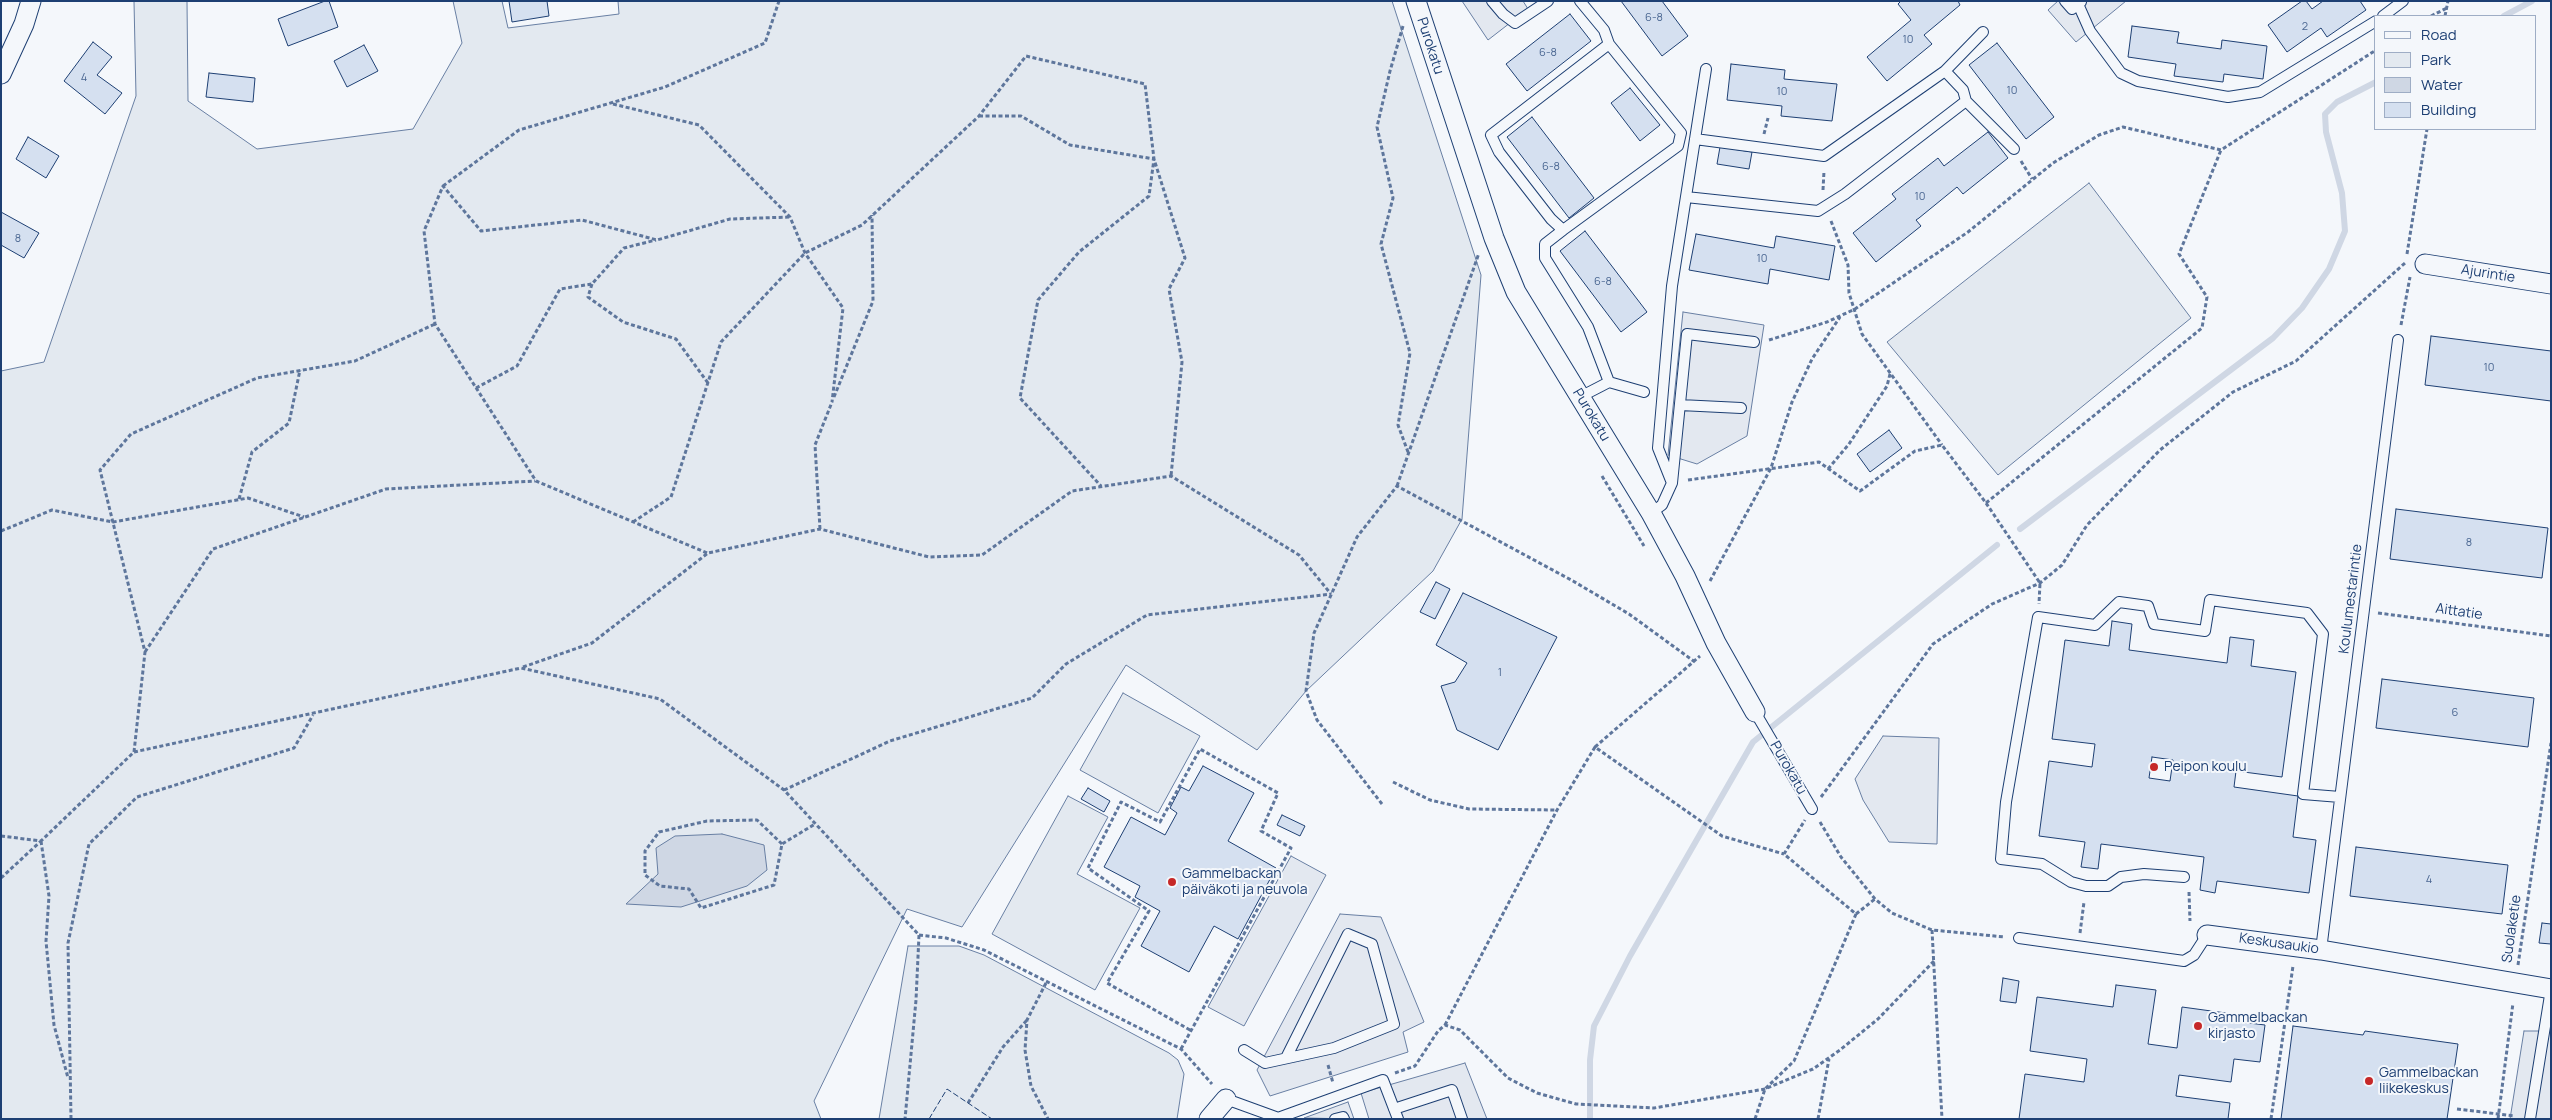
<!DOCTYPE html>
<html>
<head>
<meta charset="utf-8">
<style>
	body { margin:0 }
	#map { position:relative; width:2552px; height:1120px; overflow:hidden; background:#f4f7fb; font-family:Manrope,sans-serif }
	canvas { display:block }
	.frame { position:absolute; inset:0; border:2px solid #1d3f73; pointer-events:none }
	.legend { position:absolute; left:2374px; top:15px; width:162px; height:115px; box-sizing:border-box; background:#f4f7fb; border:1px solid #9eadc5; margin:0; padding:6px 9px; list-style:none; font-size:15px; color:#1d3f73 }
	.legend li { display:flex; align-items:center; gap:10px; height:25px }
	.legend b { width:25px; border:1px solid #9eadc5 }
</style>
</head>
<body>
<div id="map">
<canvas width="2552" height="1120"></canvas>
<div class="frame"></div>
<ul class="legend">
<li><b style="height:6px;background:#f4f7fb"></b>Road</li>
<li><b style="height:14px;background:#e3e9f0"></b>Park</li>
<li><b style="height:14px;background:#cfd7e4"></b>Water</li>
<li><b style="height:14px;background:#d5e0f0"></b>Building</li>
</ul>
</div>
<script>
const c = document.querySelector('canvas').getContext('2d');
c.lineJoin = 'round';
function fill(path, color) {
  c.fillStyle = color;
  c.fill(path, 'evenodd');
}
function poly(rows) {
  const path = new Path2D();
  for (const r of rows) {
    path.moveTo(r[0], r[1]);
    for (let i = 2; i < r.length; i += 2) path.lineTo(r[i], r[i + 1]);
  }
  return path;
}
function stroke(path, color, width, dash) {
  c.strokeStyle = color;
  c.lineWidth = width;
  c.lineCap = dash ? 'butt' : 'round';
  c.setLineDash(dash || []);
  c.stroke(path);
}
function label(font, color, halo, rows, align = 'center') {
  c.font = font + ' Manrope,sans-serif';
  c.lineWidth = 4;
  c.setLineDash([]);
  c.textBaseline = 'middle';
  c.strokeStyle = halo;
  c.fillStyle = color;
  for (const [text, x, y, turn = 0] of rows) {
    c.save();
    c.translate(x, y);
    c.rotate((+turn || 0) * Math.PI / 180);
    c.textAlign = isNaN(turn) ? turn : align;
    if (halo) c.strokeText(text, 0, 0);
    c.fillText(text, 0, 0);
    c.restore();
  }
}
const green = poly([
	[134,1,187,1,188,101,257,149,413,129,462,43,453,1,502,1,508,28,619,14,618,1,1392,1,1481,275,1462,519,1433,571,1306,691,1257,750,1126,665,962,927,907,909,814,1101,821,1119,1,1119,1,371,44,362,136,96,134,1],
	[2089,183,2191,318,1998,475,1887,342,2089,183],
	[1123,693,1200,736,1158,813,1080,770,1123,693],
	[1068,796,1108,817,1077,874,1140,908,1095,990,992,934,1068,796],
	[908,946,959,946,984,955,1169,1053,1178,1060,1184,1074,1177,1119,879,1119,908,946]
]);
const parking = poly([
	[1462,1,1523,1,1528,9,1488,40,1462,1],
	[2058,1,2126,1,2076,42,2048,10,2058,1],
	[1683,312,1764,325,1747,436,1697,464,1668,455,1683,312],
	[1883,736,1939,738,1937,844,1889,842,1863,800,1855,779,1883,736],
	[1291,856,1326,875,1244,1026,1208,1007,1291,856],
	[1340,914,1381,917,1424,1022,1403,1032,1408,1052,1270,1096,1257,1070,1340,914],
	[2524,1031,2551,1031,2551,1119,2510,1119,2524,1031],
	[1465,1063,1487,1119,1369,1119,1361,1093,1465,1063],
	[1348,1102,1354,1119,1304,1118,1348,1102]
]);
const water = poly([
	[722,834,764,845,767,870,747,886,681,907,626,904,658,874,656,848,675,836,722,834]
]);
const stream = poly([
	[2504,16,2532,1],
	[2020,529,2273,338,2302,308,2329,269,2345,231,2342,193,2326,132,2325,114,2337,102,2376,82],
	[1590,1119,1590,1060,1594,1026,1630,956,1753,742,1997,545]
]);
const building = poly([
	[325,1,329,1,338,27,288,46,278,19,325,1],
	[509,1,547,1,549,16,512,22,509,1],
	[1621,1,1662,1,1688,36,1662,56,1621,1],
	[1901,1,1958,1,1960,5,1924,35,1932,44,1887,81,1867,57,1911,20,1898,4,1901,1],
	[2302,1,2306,1,2312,9,2323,1,2360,1,2366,10,2327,37,2321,28,2287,52,2268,25,2302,1],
	[1570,14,1591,41,1527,91,1506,64,1570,14],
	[2132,26,2179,32,2177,43,2221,49,2222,40,2267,46,2263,79,2224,74,2223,82,2174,76,2176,64,2128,57,2132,26],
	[93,42,112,57,97,75,122,93,105,114,64,81,93,42],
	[1997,43,2054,117,2026,139,1969,65,1997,43],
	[364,45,378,71,347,87,334,61,364,45],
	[1731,64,1785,70,1784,79,1837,84,1832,121,1781,116,1782,106,1727,100,1731,64],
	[209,73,255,78,253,102,206,97,209,73],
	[1630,88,1660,125,1640,141,1611,103,1630,88],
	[1532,117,1594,198,1569,218,1507,137,1532,117],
	[1988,132,2008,158,1963,194,1957,187,1919,218,1916,220,1921,226,1876,262,1853,233,1896,199,1892,194,1938,158,1944,166,1988,132],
	[28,137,59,156,46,178,16,159,28,137],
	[1720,147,1752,152,1749,169,1717,164,1720,147],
	[1,212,39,233,24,258,1,245,1,212],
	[1585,231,1647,312,1621,332,1560,251,1585,231],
	[1696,234,1774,248,1776,236,1835,246,1829,280,1770,269,1768,284,1689,270,1696,234],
	[2431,336,2551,351,2551,401,2425,385,2431,336],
	[1889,430,1902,448,1870,472,1857,454,1889,430],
	[2396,509,2548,528,2542,578,2390,559,2396,509],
	[1436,582,1450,589,1435,619,1420,612,1436,582],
	[1463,593,1557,637,1498,750,1457,730,1441,686,1455,682,1467,663,1436,645,1463,593],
	[2112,621,2132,624,2129,650,2227,663,2230,637,2254,640,2251,666,2296,672,2282,777,2236,771,2234,787,2298,796,2293,837,2316,840,2309,893,2217,881,2215,893,2200,890,2204,857,2101,844,2098,869,2081,867,2085,842,2039,836,2049,761,2092,767,2095,744,2052,739,2065,640,2109,646,2112,621],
	[2152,757,2173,760,2170,781,2149,778,2152,757],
	[2382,679,2534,698,2528,747,2376,728,2382,679],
	[1203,766,1254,793,1228,841,1276,868,1238,939,1214,926,1189,972,1141,946,1160,911,1135,897,1140,886,1104,867,1131,817,1165,835,1177,813,1170,808,1181,787,1189,791,1203,766],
	[1088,788,1110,801,1104,812,1081,799,1088,788],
	[1282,815,1305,826,1300,836,1277,825,1282,815],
	[2356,847,2508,865,2502,914,2350,896,2356,847],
	[2542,923,2551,924,2551,944,2539,943,2542,923],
	[2003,978,2019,981,2016,1003,2000,1001,2003,978],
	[2116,985,2156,990,2148,1044,2177,1048,2182,1007,2226,1013,2225,1020,2265,1025,2260,1062,2234,1059,2231,1082,2179,1075,2176,1096,2230,1103,2228,1119,2019,1119,2025,1074,2084,1082,2087,1059,2030,1051,2037,997,2113,1007,2116,985],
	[2293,1026,2363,1035,2365,1031,2458,1044,2447,1119,2281,1119,2293,1026]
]);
const path = poly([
	[2431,16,2447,8],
	[2445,16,2448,1],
	[1403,26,1390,71,1377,127,1393,198,1381,244,1410,353,1398,425,1408,452],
	[613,104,699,125,790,217,805,253,843,308,832,402],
	[979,116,1021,116,1070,145,1154,159,1149,196,1079,252,1038,300,1020,398,1101,486],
	[1764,134,1768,118],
	[2021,161,2032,179],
	[443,186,519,130,665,87,765,43,779,1],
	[1823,190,1824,171],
	[1831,221,1848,265,1849,293,1862,334,1942,445],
	[2407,254,2427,129],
	[592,284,588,297,623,322,676,339,708,383],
	[2401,325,2410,277],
	[1769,340,1827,322,1855,309,1968,232,2053,163,2099,135,2123,127,2221,150,2376,50],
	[476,388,517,366,560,289,592,284,624,248,656,240],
	[834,397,873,301,872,215],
	[1828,469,1849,444,1887,386,1890,374],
	[1602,476,1644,546],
	[1688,480,1819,462,1860,491,1915,451,1942,445,1986,503,2040,583,2039,604],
	[1397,486,1479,253],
	[239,499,252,452,289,423,300,370],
	[1986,503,2202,328,2207,297,2179,254,2221,150],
	[633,522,671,497,721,342,805,253,862,225,979,116,1026,56,1145,84,1154,159,1185,258,1169,289,1182,362,1171,476],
	[820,529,815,445,832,402],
	[1,531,52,510,113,522,248,498,304,517],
	[707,553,536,481,435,324,424,231,443,186,481,231,582,220,657,240,730,219,790,217],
	[1710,581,1771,468,1792,402,1812,359,1840,317],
	[2378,613,2551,636],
	[145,652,213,549,386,489,535,481],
	[523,667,592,643,708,553,820,529,929,557,982,555,1072,491,1171,476,1299,555,1331,594],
	[1595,747,1700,656],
	[134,752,145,652,100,470,131,434,257,378,355,361,435,324],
	[1393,782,1430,800,1469,809,1557,810],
	[784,790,890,741,1032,698,1066,664,1147,615,1331,594],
	[1821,797,1933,644,1992,604,2040,583,2062,565,2087,525,2160,450,2233,392,2296,361,2405,263],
	[1382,804,1317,720,1306,691,1314,633,1357,537,1397,486,1573,581,1629,614,1695,662],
	[1820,822,1841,857,1875,899,1892,913,1932,930,2005,937],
	[1,836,41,841,134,752,521,668,660,699,784,790,919,935,916,1000,905,1119],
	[41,841,49,896,46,941,54,1025,68,1078],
	[782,844,757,820,707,821,659,832,645,851,645,875,660,886,689,889,701,908,774,885,782,844,815,824],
	[1,878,41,841],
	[2189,892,2190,921],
	[1856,914,1875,899],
	[1932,930,1942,1119],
	[2080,933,2084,902],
	[919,935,946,938,984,950,1181,1049,1212,1084],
	[2518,965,2551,743],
	[1046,983,1027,1020,1025,1050,1031,1086,1048,1119],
	[1445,1025,1557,810,1595,747,1722,836,1784,854],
	[1181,1049,1291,848,1261,831,1278,793,1200,749,1160,822,1121,802,1088,868,1149,911,1107,983,1190,1030],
	[1328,1065,1333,1083],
	[1395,1073,1415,1066,1438,1031,1445,1025,1460,1030,1508,1078,1537,1093,1576,1104,1654,1108,1765,1089,1813,1069,1840,1050,1878,1019,1934,961],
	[968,1103,1003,1047,1027,1020],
	[2457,1109,2515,1116],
	[71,1119,68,943,89,844,137,797,294,748,313,715],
	[1755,1119,1765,1089,1794,1061,1856,914,1784,854,1805,820],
	[1818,1119,1829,1059],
	[2271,1119,2293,966],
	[2498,1119,2513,1003]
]);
const lane = poly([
	[1492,1,1503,14,1515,23,1548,1],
	[1580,1,1604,30,1609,44,1491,135,1499,152,1551,219,1563,230,1678,146,1681,133,1609,44],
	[2065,1,2072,9,2081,2],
	[2078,4,2090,31,2121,73,2138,81,2228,97,2260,92,2376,21],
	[2383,16,2403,1],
	[1945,71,1983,32],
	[1966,101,2014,149],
	[1686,197,1818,211,1845,194,1966,101,1963,90,1945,71,1824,156,1695,139],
	[1563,230,1545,244,1545,258,1588,327,1609,382,1644,392],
	[1580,397,1609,382],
	[1680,405,1741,408],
	[1672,483,1658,448,1672,286,1706,69],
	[1651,513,1662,505,1672,483,1687,334,1754,342],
	[1755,712,1812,809],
	[2184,877,2144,874,2121,877,2108,886,2086,886,2071,882,2042,864,2001,859,2006,802,2038,617,2095,625,2119,602,2148,606,2154,624,2205,631,2210,600,2307,613,2323,634,2303,794,2340,797],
	[2019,938,2184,961,2194,955,2207,935],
	[2321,950,2398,340],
	[1244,1050,1265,1063,1334,1048,1394,1024,1372,944,1348,934,1286,1058],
	[1226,1099,1281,1119],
	[1394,1109,1452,1090,1462,1119],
	[1278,1118,1383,1080,1398,1119],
	[1335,1119,1343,1117,1344,1119],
	[2530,1119,2551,989]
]);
const street = poly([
	[1416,1,1494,238,1516,292,1651,513,1685,576,1716,643,1755,712],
	[1,74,24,24,31,1],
	[2425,264,2551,284],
	[2207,935,2321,950,2551,989],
	[1209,1119,1226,1099]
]);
const fence = poly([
	[929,1119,947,1089,992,1119]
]);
const markers = [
	[2154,767,5,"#c62828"],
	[1172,882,5,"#c62828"],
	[2198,1026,5,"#c62828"],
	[2369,1081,5,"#c62828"]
];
const numberNames = [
	["6-8",1654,18],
	["2",2305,27],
	["10",1908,40],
	["6-8",1548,53],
	["4",84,78],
	["10",2012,91],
	["10",1782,92],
	["6-8",1551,167],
	["10",1920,197],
	["8",18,239],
	["10",1762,259],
	["6-8",1603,282],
	["10",2489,368],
	["8",2469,543],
	["1",1500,673],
	["6",2455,713],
	["4",2429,880]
];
const streetNames = [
	["Purokatu",1430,46,72],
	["Ajurintie",2488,274,9],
	["Purokatu",1591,415,59],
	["Koulumestarintie",2351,599,-83],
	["Aittatie",2459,612,8],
	["Purokatu",1788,768,60],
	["Suolaketie",2512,929,-82],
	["Keskusaukio",2279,944,8]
];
const poiNames = [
	["Peipon koulu",2164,767],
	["Gammelbackan",1182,874],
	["päiväkoti ja neuvola",1182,890],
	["Gammelbackan",2208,1018],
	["kirjasto",2208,1034],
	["Gammelbackan",2379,1073],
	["liikekeskus",2379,1089]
];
fill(green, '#e3e9f0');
stroke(green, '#687fa3', 1);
fill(parking, '#e3e8f0');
stroke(parking, '#687fa3', 1);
fill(water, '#cfd7e4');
stroke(water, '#687fa3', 1);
stroke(stream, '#cfd7e4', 6);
fill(building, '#d5e0f0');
stroke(building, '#1d3f73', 1);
stroke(lane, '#1d3f73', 12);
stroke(street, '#1d3f73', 21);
stroke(path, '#5e769c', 3, [4, 2.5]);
stroke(lane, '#f4f7fb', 10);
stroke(street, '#f4f7fb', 19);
stroke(fence, '#1d3f73', 1, [6, 2.5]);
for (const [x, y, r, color] of markers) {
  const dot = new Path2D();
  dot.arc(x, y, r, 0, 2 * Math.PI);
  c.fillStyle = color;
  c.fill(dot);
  stroke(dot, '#f4f7fb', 2);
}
label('11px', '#4b6792', null, numberNames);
label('14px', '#1d3f73', '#f4f7fb', streetNames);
label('14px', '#1d3f73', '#f4f7fb', poiNames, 'left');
</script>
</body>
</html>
